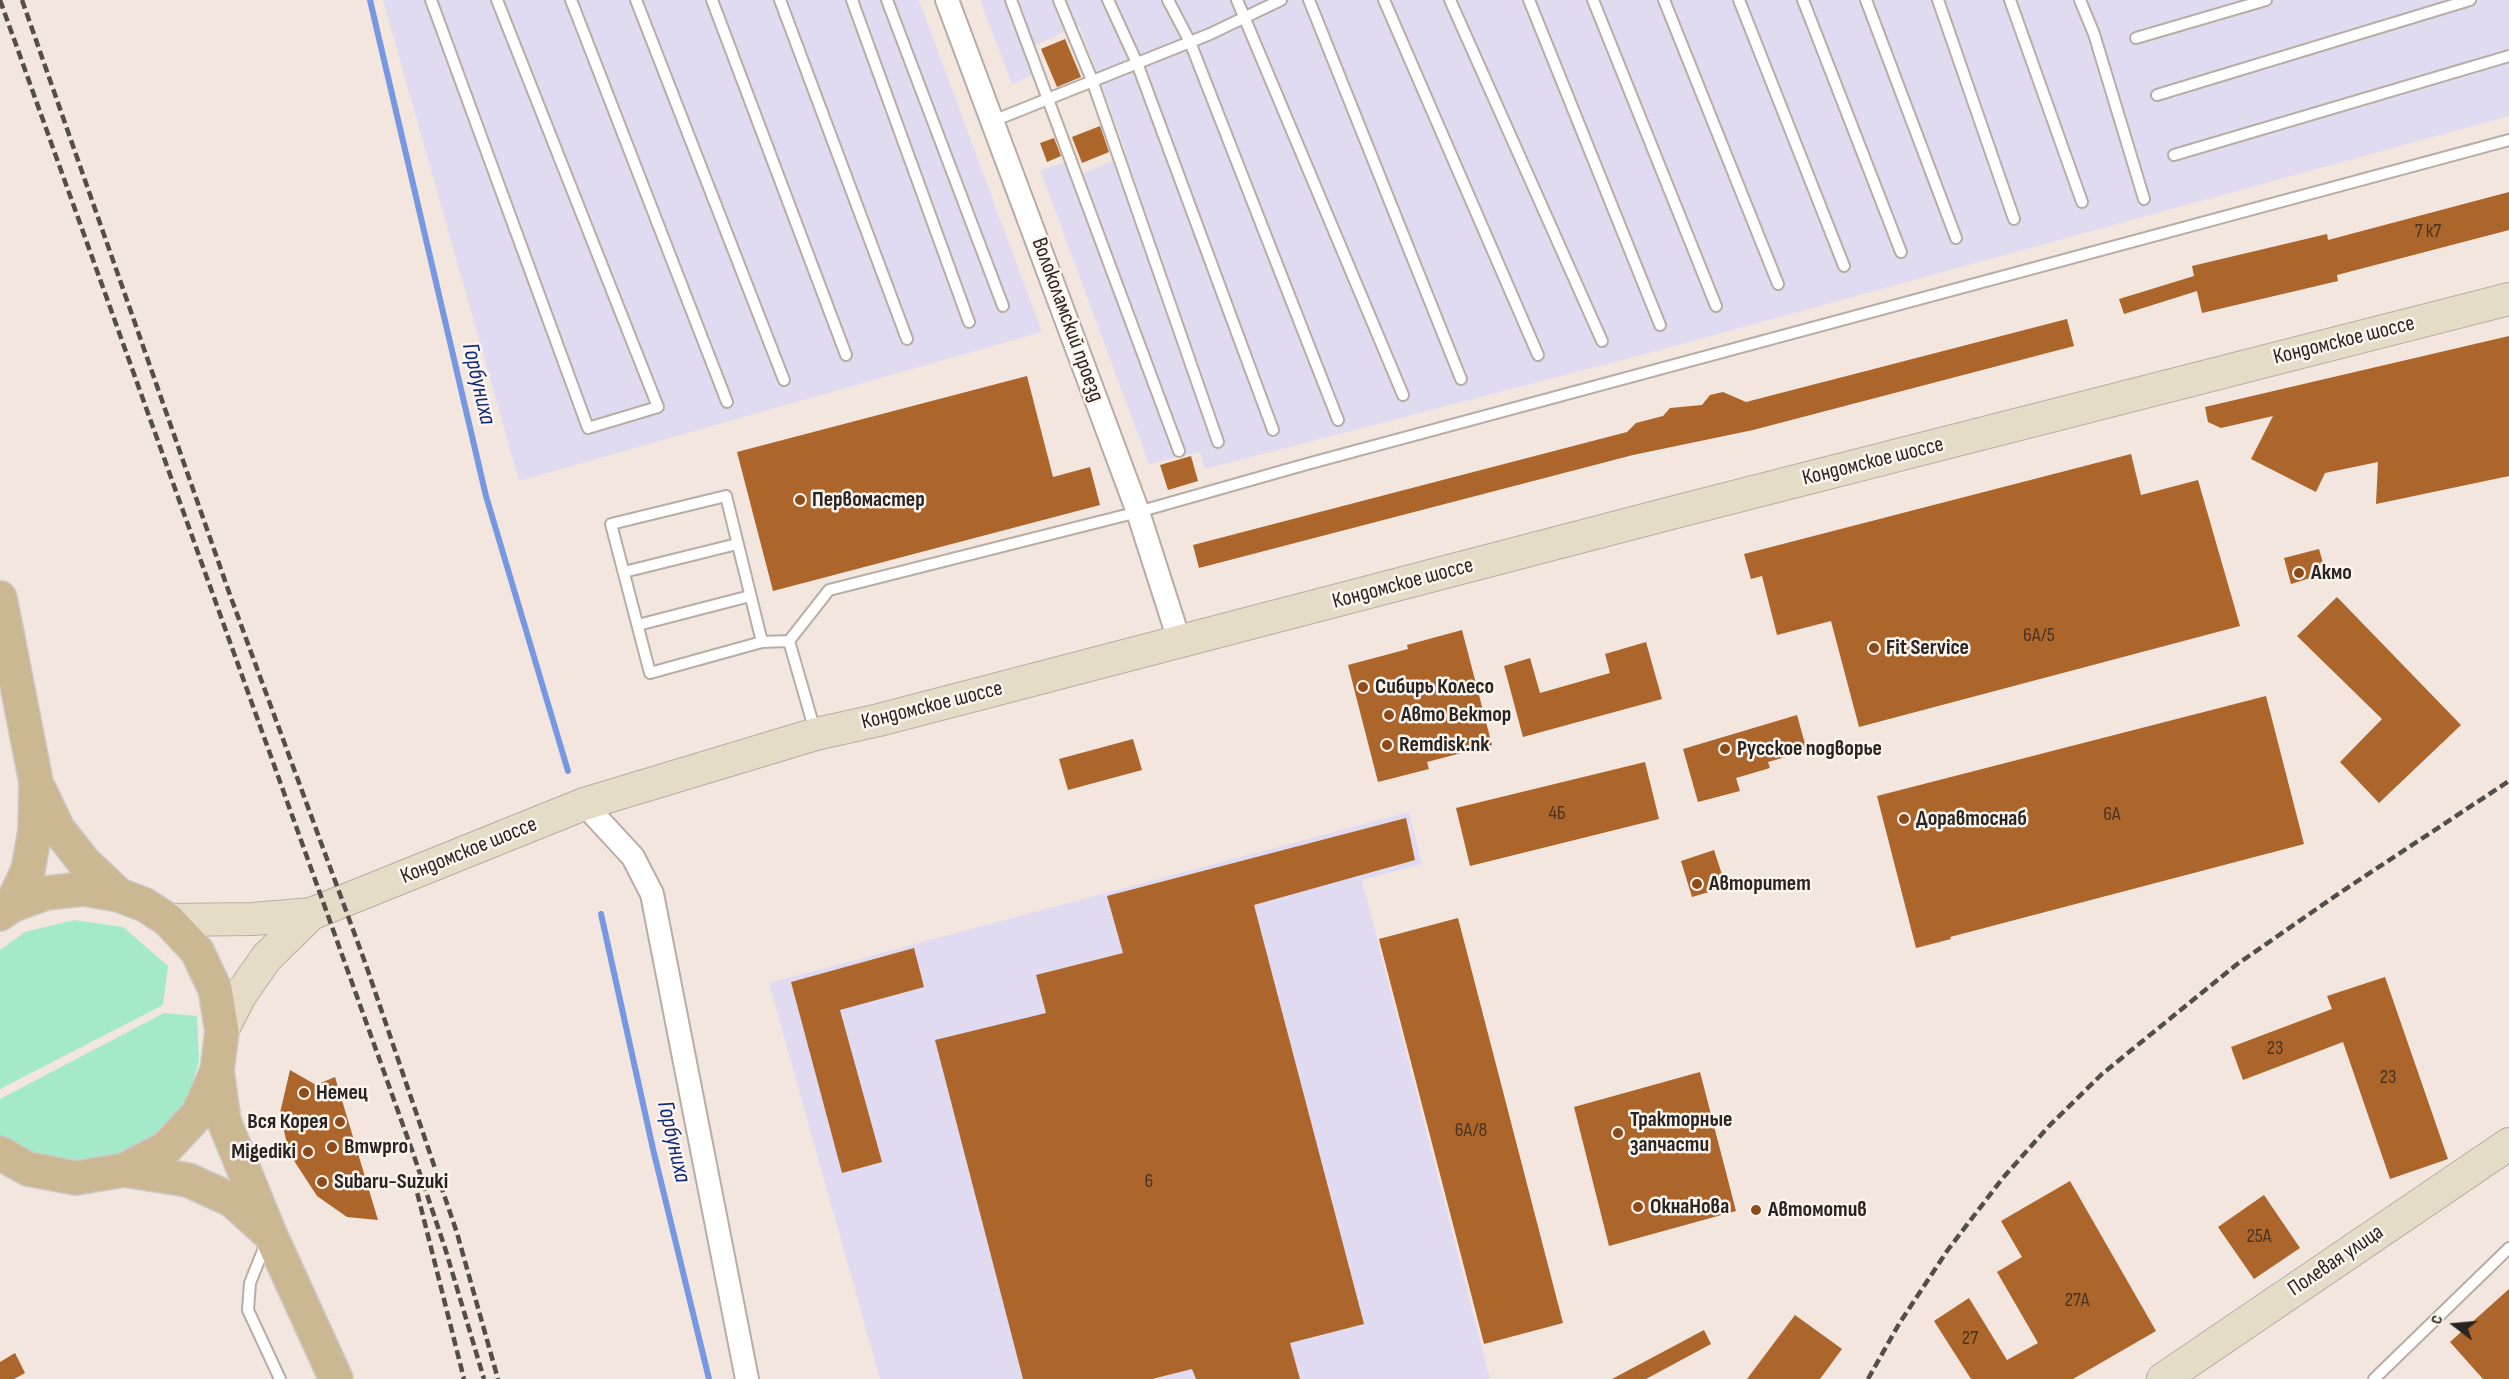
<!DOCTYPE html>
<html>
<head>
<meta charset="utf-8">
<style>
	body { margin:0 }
	#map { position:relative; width:2509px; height:1379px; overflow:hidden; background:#f2e6de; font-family:"Sofia Sans Condensed",sans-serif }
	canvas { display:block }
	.north { position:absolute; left:2425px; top:1295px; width:60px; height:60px; -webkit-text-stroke:4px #fef4ee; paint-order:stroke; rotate:286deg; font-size:16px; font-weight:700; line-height:24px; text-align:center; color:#282421 }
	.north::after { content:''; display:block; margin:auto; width:21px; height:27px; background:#282421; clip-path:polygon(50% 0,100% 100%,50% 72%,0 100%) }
</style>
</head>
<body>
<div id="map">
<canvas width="2509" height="1379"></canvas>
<div class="north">С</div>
</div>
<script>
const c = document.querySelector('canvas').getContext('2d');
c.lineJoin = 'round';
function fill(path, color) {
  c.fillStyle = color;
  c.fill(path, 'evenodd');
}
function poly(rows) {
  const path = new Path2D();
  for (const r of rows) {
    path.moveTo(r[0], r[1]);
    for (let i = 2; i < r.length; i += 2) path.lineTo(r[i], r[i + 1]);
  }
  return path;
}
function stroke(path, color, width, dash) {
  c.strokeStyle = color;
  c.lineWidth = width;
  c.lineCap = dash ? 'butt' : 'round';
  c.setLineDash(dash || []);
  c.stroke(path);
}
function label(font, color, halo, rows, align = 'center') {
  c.font = font + ' "Sofia Sans Condensed",sans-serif';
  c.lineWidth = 5;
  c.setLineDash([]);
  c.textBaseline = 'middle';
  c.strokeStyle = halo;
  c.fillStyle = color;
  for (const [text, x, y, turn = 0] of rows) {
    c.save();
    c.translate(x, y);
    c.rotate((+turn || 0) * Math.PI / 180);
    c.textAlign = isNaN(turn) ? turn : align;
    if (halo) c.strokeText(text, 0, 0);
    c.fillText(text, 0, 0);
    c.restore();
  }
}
const industrial = poly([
	[383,0,919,0,1042,332,519,481],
	[980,0,2509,0,2509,116,1645,354,1205,469,1200,452,1149,464,1040,170,1066,162,1073,177,1127,155,1079,25,1023,51,1033,75,1012,84],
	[1409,812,1422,864,1362,880,1490,1379,880,1379,769,983]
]);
const green = poly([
	[74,920,123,927,168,966,163,1005,0,1089,0,950,25,932],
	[164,1013,197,1016,199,1061,185,1109,147,1147,100,1164,51,1163,0,1139,0,1099]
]);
const stream = poly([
	[370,0,486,496,568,771],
	[601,914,653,1149,709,1379]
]);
const building = poly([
	[1065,39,1081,77,1057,87,1041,49],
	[1100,126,1109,152,1082,163,1072,137],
	[1054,138,1061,156,1047,162,1040,143],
	[2509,192,2509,230,2337,275,2338,281,2202,313,2197,291,2124,314,2119,299,2194,276,2192,266,2327,234,2328,240],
	[2067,319,2074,346,1753,430,1633,455,1199,568,1193,545,1627,432,1636,423,1663,416,1670,408,1702,405,1710,395,1723,392,1746,402],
	[2509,336,2509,476,2376,504,2378,462,2325,473,2316,492,2251,459,2273,416,2221,428,2208,422,2205,407],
	[1027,376,1053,477,1090,467,1100,505,773,591,737,452],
	[2131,454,2141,495,2198,480,2240,626,1859,727,1831,621,1777,635,1762,576,1751,579,1744,554],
	[1191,456,1198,481,1168,490,1160,465],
	[2319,549,2326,573,2291,584,2284,558],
	[2337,597,2461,725,2379,803,2340,762,2382,719,2297,636],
	[1462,630,1492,745,1427,762,1429,769,1378,782,1348,665,1408,649,1407,645],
	[1646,642,1662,699,1523,737,1504,666,1530,658,1540,693,1610,673,1605,654],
	[2266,696,2304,844,1950,937,1951,939,1916,948,1877,796],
	[1797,715,1807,751,1768,762,1770,768,1736,778,1740,791,1698,802,1683,749],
	[1133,739,1142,770,1068,790,1059,759],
	[1645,762,1659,819,1470,866,1456,808],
	[1406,818,1415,860,1254,905,1364,1324,1290,1343,1300,1379,1196,1379,1192,1369,1152,1379,1023,1379,935,1040,1046,1013,1036,975,1123,953,1107,896],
	[1714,850,1726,887,1692,897,1681,861],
	[1458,918,1563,1323,1484,1344,1379,939],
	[914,948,924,987,840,1010,882,1162,842,1173,791,982],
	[2385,977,2448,1159,2390,1179,2343,1042,2243,1080,2231,1047,2332,1009,2327,996],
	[290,1070,316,1085,335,1077,378,1220,347,1217,317,1196,289,1153,280,1113],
	[1700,1072,1736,1211,1609,1246,1574,1107],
	[2070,1181,2156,1331,2073,1379,1971,1379,1934,1321,1969,1298,2007,1360,2038,1343,1997,1272,2022,1257,2001,1221],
	[2264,1195,2300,1248,2254,1279,2218,1227],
	[2509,1289,2509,1379,2483,1379,2450,1342],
	[1795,1315,1842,1349,1820,1379,1747,1379],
	[1704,1330,1711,1344,1646,1379,1612,1379],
	[15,1353,25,1373,14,1379,0,1379,0,1362]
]);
const lane = poly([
	[431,0,588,428,658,407,497,0],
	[571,0,727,402],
	[636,0,784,380],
	[712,0,846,355],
	[780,0,907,339],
	[852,0,969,322],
	[887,0,1003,306],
	[1011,0,1179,451],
	[1059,0,1092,80,1218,442],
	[1108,0,1137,63,1273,430],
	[1168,0,1190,42,1338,420],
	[1237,0,1403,395],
	[1309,0,1461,379],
	[1384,0,1538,355],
	[1450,0,1602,341],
	[1529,0,1660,325],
	[1593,0,1716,306],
	[1664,0,1778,284],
	[1739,0,1844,266],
	[1803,0,1901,252],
	[1866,0,1956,238],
	[1938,0,2014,219],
	[2010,0,2082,202],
	[2080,0,2094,34,2144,199],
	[2136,38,2266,0],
	[2157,95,2470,0],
	[993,121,1210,34,1281,0],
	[2174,155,2509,56],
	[624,572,737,544],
	[638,625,750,596],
	[789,641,829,590,1138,512,1307,464,2509,140],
	[789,641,815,731],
	[762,642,726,496,611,524,650,673,762,642,789,641],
	[266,1243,250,1283,248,1310,280,1379],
	[2374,1379,2509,1248]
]);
const street = poly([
	[947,0,1138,512,1180,643],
	[584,804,633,857,652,894,747,1379]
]);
const secondary = poly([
	[168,920,253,919,311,914,584,804,816,734,879,720,1679,511,2509,299],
	[222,1031,241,994,267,957,311,914],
	[2163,1379,2509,1144]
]);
const primary = poly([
	[0,598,36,782,35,831,28,870,11,906],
	[40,791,58,829,84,862,119,895],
	[0,914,11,906,46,893,83,889,119,895,145,905,168,920,197,951,215,989,222,1031,217,1071,198,1114,166,1148,124,1170,76,1178,28,1169,0,1153],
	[217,1071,224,1121,270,1234,336,1379],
	[124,1170,188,1180,232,1200,265,1230]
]);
const rail = poly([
	[0,0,413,1153,445,1248,484,1379],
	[22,0,230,595,366,965,457,1233,498,1379],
	[414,1180,464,1379],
	[1868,1379,1899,1324,1947,1251,2002,1179,2048,1127,2102,1074,2236,965,2341,892,2509,781]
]);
const markers = [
	[800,500,6,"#8d4b1b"],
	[2299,573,6,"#8d4b1b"],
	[1874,648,6,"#8d4b1b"],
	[1363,687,6,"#8d4b1b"],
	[1389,715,6,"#8d4b1b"],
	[1387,745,6,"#8d4b1b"],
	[1725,749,6,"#8d4b1b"],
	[1904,819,6,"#8d4b1b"],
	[1697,884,6,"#8d4b1b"],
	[304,1093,6,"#8d4b1b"],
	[340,1122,6,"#8d4b1b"],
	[1618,1133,6,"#8d4b1b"],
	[332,1147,6,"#8d4b1b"],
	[308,1152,6,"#8d4b1b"],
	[322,1182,6,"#8d4b1b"],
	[1638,1207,6,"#8d4b1b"],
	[1756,1210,6,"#8d4b1b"]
];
const numberNames = [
	["7 к7",2428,232],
	["6А/5",2039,636],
	["4Б",1557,814],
	["6А",2112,815],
	["23",2275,1049],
	["23",2388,1078],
	["6А/8",1471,1131],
	["6",1149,1182],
	["25А",2259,1237],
	["27А",2077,1301],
	["27",1970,1339]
];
const streetNames = [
	["Волоколамский проезд",1067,320,70],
	["Кондомское шоссе",2344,341,-14],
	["Кондомское шоссе",1873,462,-14],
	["Кондомское шоссе",1403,584,-15],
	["Кондомское шоссе",932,706,-14],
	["Кондомское шоссе",469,851,-22],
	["Полевая улица",2336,1261,-34]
];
const poiNames = [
	["Первомастер",812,500],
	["Акмо",2311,573],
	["Fit Service",1886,648],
	["Сибирь Колесо",1375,687],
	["Авто Вектор",1401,715],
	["Remdisk.nk",1399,745],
	["Русское подворье",1737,749],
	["Доравтоснаб",1916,819],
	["Авторитет",1709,884],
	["Немец",316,1093],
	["Тракторные",1630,1120],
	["запчасти",1630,1145],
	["Вся Корея",328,1122,"right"],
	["Bmwpro",344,1147],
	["Migediki",296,1152,"right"],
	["Subaru-Suzuki",334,1182],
	["ОкнаНова",1650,1207],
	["Автомотив",1768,1210]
];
const waterNames = [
	["Горбуниха",478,384,77],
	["Горбуниха",673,1142,77]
];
fill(industrial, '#e1dbf1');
fill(green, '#a4eac8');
stroke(stream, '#7698e2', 6);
fill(building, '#ac652a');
stroke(lane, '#b8ada5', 14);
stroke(street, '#b8ada5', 26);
stroke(secondary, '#b8ada5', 34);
stroke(primary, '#cbcaca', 36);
stroke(lane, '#fff', 10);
stroke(street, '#fff', 22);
stroke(secondary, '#e5dcc8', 32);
stroke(primary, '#cbb892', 33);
stroke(rail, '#544e4a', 4.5, [9, 4.5]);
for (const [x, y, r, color] of markers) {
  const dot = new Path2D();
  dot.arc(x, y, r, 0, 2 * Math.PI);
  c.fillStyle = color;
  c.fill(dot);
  stroke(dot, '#fef4ee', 2);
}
label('20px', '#493423', null, numberNames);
label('22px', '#282421', '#fef4ee', streetNames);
label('bold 22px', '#282421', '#fef4ee', poiNames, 'left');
label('italic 24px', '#0e2b7f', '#fef4ee', waterNames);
</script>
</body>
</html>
